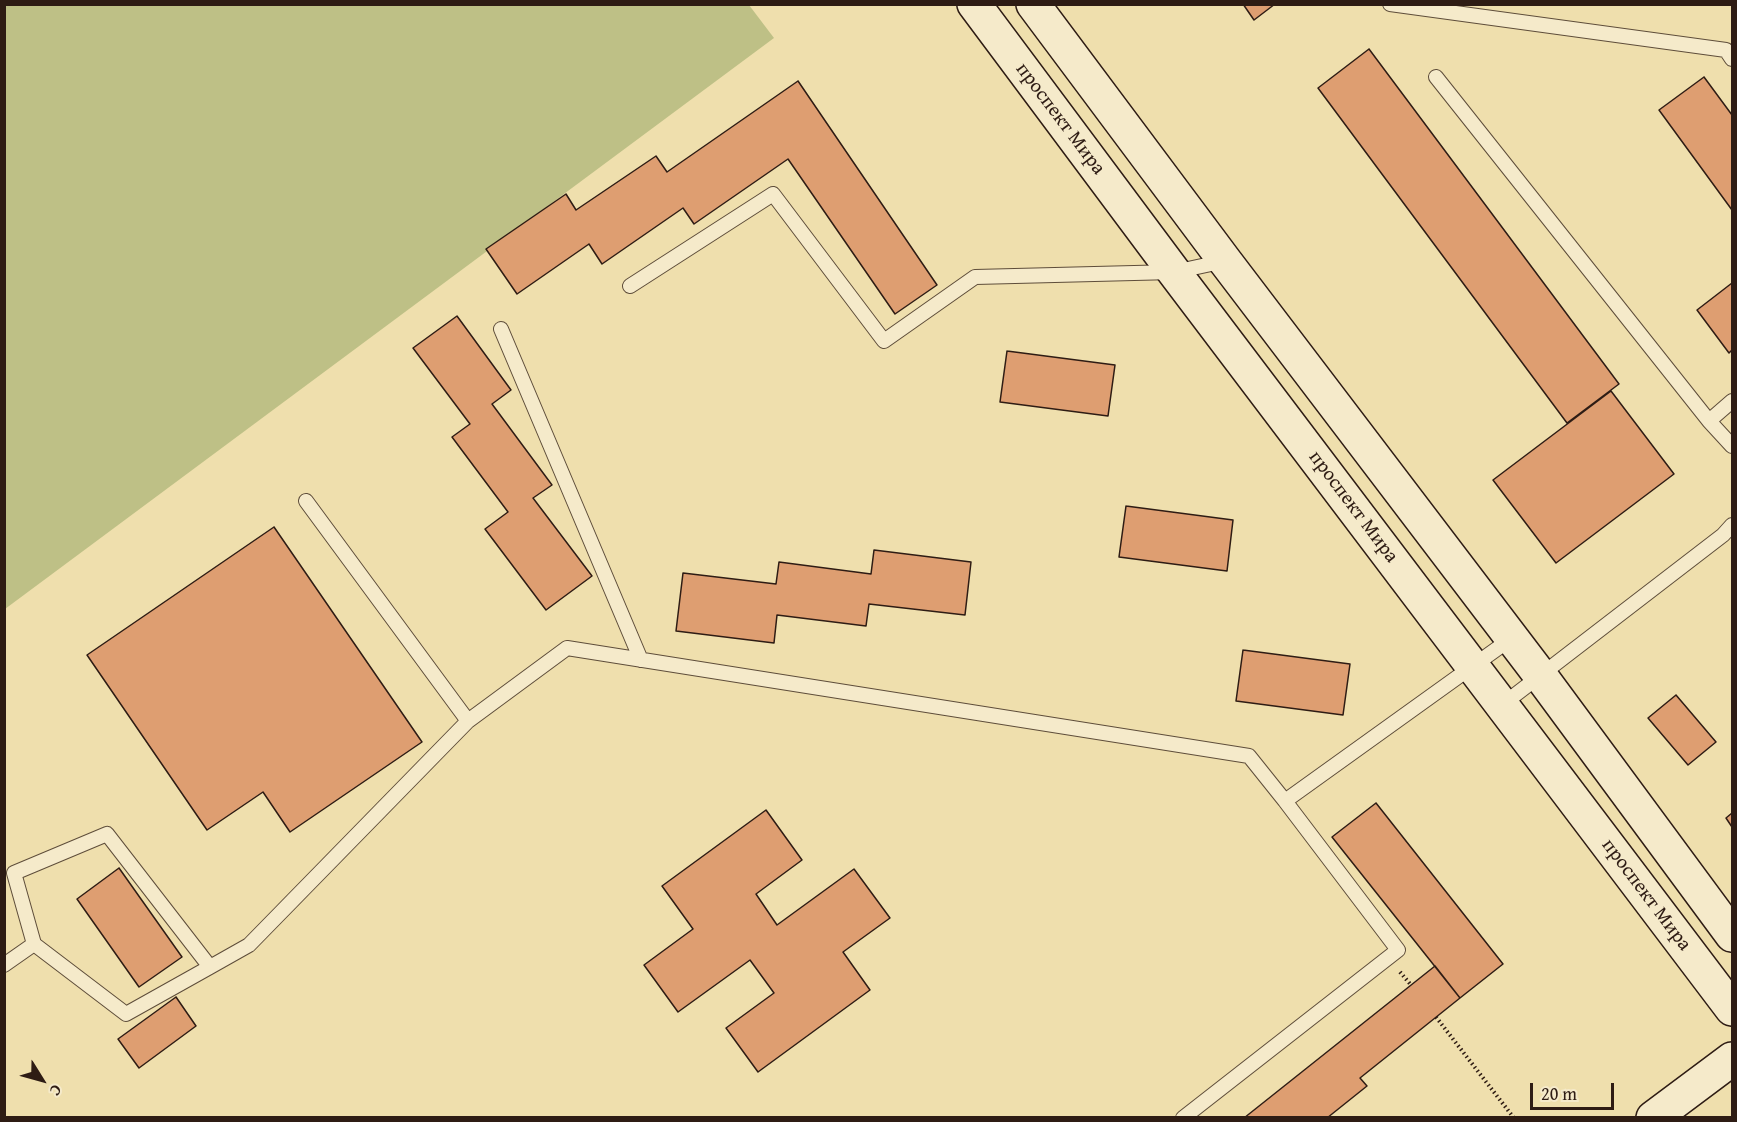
<!DOCTYPE html>
<html>
<head>
<meta charset="utf-8">
<style>
	body { margin:0 }
	#map { position:relative; width:1737px; height:1122px; overflow:hidden; background:#efdfad; font-family:"Gentium Book Plus",serif }
	canvas { display:block }
	.frame { position:absolute; inset:0; border:6px solid #2e1c14; pointer-events:none }
	.north { position:absolute; left:12px; top:1050px; width:60px; height:60px; -webkit-text-stroke:4px #f5eaca; paint-order:stroke; rotate:127deg; font-size:16px; font-weight:700; line-height:24px; text-align:center; color:#2e1c14 }
	.north::after { content:''; display:block; margin:auto; width:21px; height:27px; background:#2e1c14; clip-path:polygon(50% 0,100% 100%,50% 72%,0 100%) }
	.scale { position:absolute; left:1530px; top:1083px; width:84px; height:27px; box-sizing:border-box; border:3px solid #2e1c14; border-top:0; padding-left:8px; font-size:18px; line-height:21px; white-space:nowrap; color:#2e1c14; -webkit-text-stroke:4px #f5eaca; paint-order:stroke }
</style>
</head>
<body>
<div id="map">
<canvas width="1737" height="1122"></canvas>
<div class="frame"></div>
<div class="north">С</div>
<div class="scale">20 m</div>
</div>
<script>
const c = document.querySelector('canvas').getContext('2d');
c.lineJoin = 'round';
function fill(path, color) {
  c.fillStyle = color;
  c.fill(path, 'evenodd');
}
function poly(rows) {
  const path = new Path2D();
  for (const r of rows) {
    path.moveTo(r[0], r[1]);
    for (let i = 2; i < r.length; i += 2) path.lineTo(r[i], r[i + 1]);
  }
  return path;
}
function stroke(path, color, width, dash) {
  c.strokeStyle = color;
  c.lineWidth = width;
  c.lineCap = dash ? 'butt' : 'round';
  c.setLineDash(dash || []);
  c.stroke(path);
}
function label(font, color, halo, rows, align = 'center') {
  c.font = font + ' "Gentium Book Plus",serif';
  c.lineWidth = 5;
  c.setLineDash([]);
  c.textBaseline = 'middle';
  c.strokeStyle = halo;
  c.fillStyle = color;
  for (const [text, x, y, turn = 0] of rows) {
    c.save();
    c.translate(x, y);
    c.rotate((+turn || 0) * Math.PI / 180);
    c.textAlign = isNaN(turn) ? turn : align;
    if (halo) c.strokeText(text, 0, 0);
    c.fillText(text, 0, 0);
    c.restore();
  }
}
const green = poly([
	[5,5,749,5,774,38,5,609]
]);
const building = poly([
	[1243,4,1275,4,1254,20,1243,4],
	[1369,49,1619,384,1567,423,1318,88,1369,49],
	[1704,77,1732,115,1732,210,1659,110,1704,77],
	[798,81,937,285,895,314,788,159,694,224,683,208,602,264,589,244,517,294,486,249,566,194,576,210,656,156,667,172,798,81],
	[1732,283,1732,350,1729,353,1697,310,1732,283],
	[457,316,511,390,492,404,552,485,533,498,592,576,546,610,485,529,508,512,452,437,470,424,413,348,457,316],
	[1007,351,1115,365,1108,416,1000,402,1007,351],
	[1611,391,1674,474,1556,563,1493,480,1611,391],
	[1126,506,1233,520,1227,571,1119,557,1126,506],
	[274,527,422,742,290,832,263,792,207,830,87,655,274,527],
	[874,550,971,562,965,615,869,604,866,626,777,615,774,643,676,631,683,573,776,584,779,562,871,574,874,550],
	[1243,650,1350,664,1343,715,1236,701,1243,650],
	[1676,695,1716,742,1688,765,1648,718,1676,695],
	[1376,803,1503,964,1460,998,1332,837,1376,803],
	[766,810,802,860,756,894,777,925,854,869,890,918,843,952,870,990,758,1072,726,1028,774,993,750,960,678,1012,644,965,693,929,662,886,766,810],
	[1732,813,1732,827,1726,818,1732,813],
	[119,868,182,957,139,987,77,899,119,868],
	[1435,966,1460,998,1360,1078,1367,1086,1327,1118,1244,1118,1435,966],
	[176,997,196,1026,139,1068,118,1039,176,997]
]);
const path = poly([
	[1400,972,1411,985],
	[1436,1017,1514,1118]
]);
const lane = poly([
	[1390,4,1726,50,1732,59],
	[1436,77,1709,421,1732,446],
	[630,286,773,194,884,341,975,277,1174,272,1225,261],
	[501,329,641,660],
	[1709,421,1732,401],
	[306,501,468,721,567,648,1249,756,1285,801,1512,638],
	[1502,705,1723,535,1732,525],
	[4,965,34,944],
	[210,967,107,834,14,873,34,944,126,1014,210,967,249,945,468,721],
	[1183,1118,1398,950,1285,801]
]);
const secondary = poly([
	[974,4,1174,272,1732,1009],
	[1033,4,1225,261,1540,675,1732,935],
	[1653,1118,1732,1059]
]);
const streetNames = [
	["проспект Мира",1060,119,53],
	["проспект Мира",1353,507,53],
	["проспект Мира",1646,895,53]
];
fill(green, '#bec086');
fill(building, '#de9e71');
stroke(building, '#2e1c14', 1.5);
stroke(lane, '#5e4d3a', 16);
stroke(secondary, '#2e1c14', 36);
stroke(path, '#2e1c14', 4, [1.5, 3]);
stroke(lane, '#f5eaca', 14);
stroke(secondary, '#f5eaca', 33);
label('20px', '#2e1c14', '#f5eaca', streetNames);
</script>
</body>
</html>
